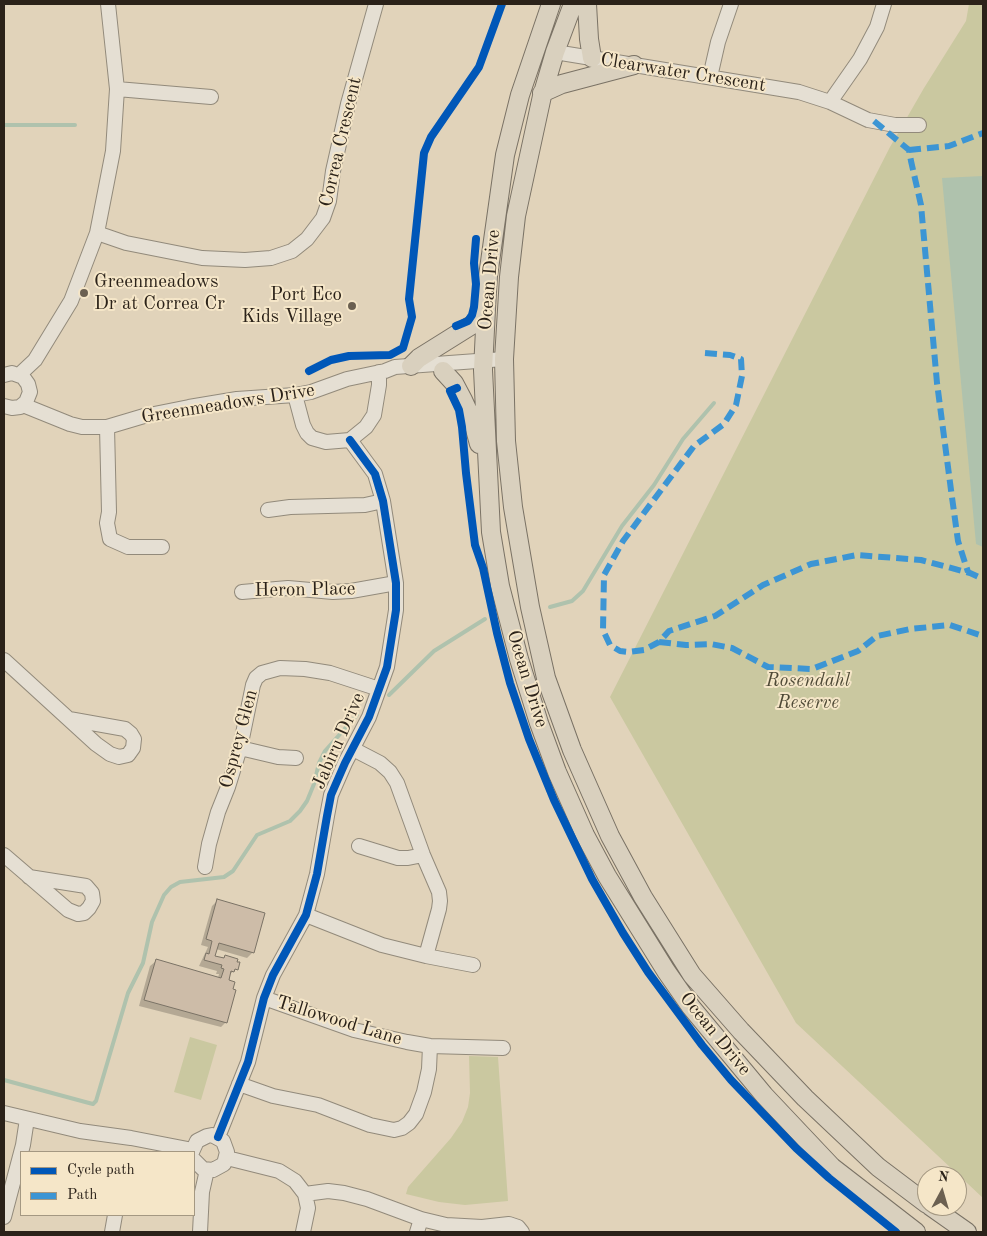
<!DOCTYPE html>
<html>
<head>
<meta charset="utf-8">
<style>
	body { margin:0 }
	#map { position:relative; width:987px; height:1236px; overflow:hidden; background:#e1d3ba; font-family:"Old Standard TT",serif }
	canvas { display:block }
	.frame { position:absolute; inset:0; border:5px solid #2b2219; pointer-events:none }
	.legend { position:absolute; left:20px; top:1151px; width:175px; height:65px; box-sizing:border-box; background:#f5e6c8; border:1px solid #a49882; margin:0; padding:6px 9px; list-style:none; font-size:15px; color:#2b2219 }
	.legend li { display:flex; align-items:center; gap:10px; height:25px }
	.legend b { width:25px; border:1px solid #a49882 }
	.north { position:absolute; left:917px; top:1166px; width:50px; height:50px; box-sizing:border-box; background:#f5e6c8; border:1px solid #a49882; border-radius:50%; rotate:6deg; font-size:14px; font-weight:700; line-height:20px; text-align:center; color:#2b2219 }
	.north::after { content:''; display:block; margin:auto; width:18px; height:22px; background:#6b6051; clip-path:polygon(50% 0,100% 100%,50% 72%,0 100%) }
</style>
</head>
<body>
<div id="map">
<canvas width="987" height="1236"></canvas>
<div class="frame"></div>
<ul class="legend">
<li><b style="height:6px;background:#0057b8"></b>Cycle path</li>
<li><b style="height:6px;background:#3c95d4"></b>Path</li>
</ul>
<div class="north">N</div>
</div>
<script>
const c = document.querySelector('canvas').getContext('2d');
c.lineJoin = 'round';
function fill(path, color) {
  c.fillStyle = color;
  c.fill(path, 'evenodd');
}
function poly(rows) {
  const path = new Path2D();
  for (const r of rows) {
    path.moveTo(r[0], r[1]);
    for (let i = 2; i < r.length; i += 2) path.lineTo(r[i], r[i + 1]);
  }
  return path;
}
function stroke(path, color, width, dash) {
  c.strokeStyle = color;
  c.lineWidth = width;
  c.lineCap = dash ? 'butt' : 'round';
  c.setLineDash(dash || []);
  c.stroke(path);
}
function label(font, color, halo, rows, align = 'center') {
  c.font = font + ' "Old Standard TT",serif';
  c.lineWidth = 4;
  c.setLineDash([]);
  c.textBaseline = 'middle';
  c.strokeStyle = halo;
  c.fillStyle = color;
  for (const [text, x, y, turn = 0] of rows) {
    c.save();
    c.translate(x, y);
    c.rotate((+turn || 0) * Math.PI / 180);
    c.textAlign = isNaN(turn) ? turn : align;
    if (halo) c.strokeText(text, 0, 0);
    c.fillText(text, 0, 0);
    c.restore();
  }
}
const green = poly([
	[969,4,983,4,983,1198,796,1023,610,697,890,147,924,88,966,21],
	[190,1037,217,1045,201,1100,174,1092],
	[469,1056,498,1057,508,1201,465,1205,439,1202,406,1194,408,1187,451,1138,462,1122,468,1107,470,1093]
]);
const water = poly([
	[983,176,983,547,976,544,942,178]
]);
const shadow = poly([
	[217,901,253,952,247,958,216,949,214,956,223,959,225,956,236,969,229,975,226,1022,221,1027,139,1006,150,966,156,961,218,978,219,974,216,974,217,971,199,966,208,947,201,945,212,906]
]);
const stream = poly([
	[4,125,75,125],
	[550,607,572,601,583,591,622,526,654,485,683,439,714,403],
	[389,695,434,651,485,619],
	[4,1080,89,1103,93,1104,96,1101,128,993,143,963,152,922,164,895,171,887,180,882,224,877,233,871,257,835,290,821,300,811,307,801,314,784,319,763,325,751,357,715]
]);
const building = poly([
	[217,899,265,913,254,953,219,943,215,956,224,958,225,955,238,959,237,962,240,962,238,970,235,969,234,972,231,971,229,980,235,982,233,989,236,990,227,1023,144,1000,156,959,221,978,224,969,221,968,222,965,204,960,206,953,209,954,212,941,206,939,217,899]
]);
const minor = poly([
	[555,52,799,92,830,102,860,59,877,27,884,4],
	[710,77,718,42,731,4],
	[117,89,211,97],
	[830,102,868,120,895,125,919,125],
	[97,233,126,243,202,258,245,260,271,258,292,251,307,239,323,218,329,201,333,171,348,104,376,4],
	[4,375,12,373,23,377,28,384,30,392,26,402,20,407,12,408,4,406],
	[19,375,35,360,71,301,97,233,113,151,117,89,108,4],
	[295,395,303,425,307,433,312,438,326,442,350,440,366,427,374,415,379,385,379,372],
	[23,405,70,424,82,427,107,427,144,416,189,407,237,399,295,395,311,392,347,379,385,371,395,367,504,359],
	[107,427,109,512,107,523,110,539,128,547,162,547],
	[268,510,290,507,365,505,383,501],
	[242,592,288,588,333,592,351,591,396,583],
	[4,660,96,744,110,754,119,757,128,755,133,748,134,739,131,734,125,729,69,719],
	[240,748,278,757,296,758],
	[353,749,380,763,390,772,397,783,423,855,439,892,440,901,439,909,426,956],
	[359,846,398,858,408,858,423,855],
	[4,855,68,910,78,914,84,913,89,908,93,901,92,893,86,886,29,877],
	[205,867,209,844,218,812,228,787,240,748,253,685,256,678,262,673,280,668,305,669,330,673,379,689],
	[306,915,382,945,426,956,473,965],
	[264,998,354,1030,407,1042,430,1046,503,1048],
	[239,1084,273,1096,318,1105,370,1125,394,1130,402,1128,409,1123,416,1114,424,1092,429,1069,430,1046],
	[4,1113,80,1131,131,1138,193,1150],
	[218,1137,248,1062,264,998,273,975,306,915,317,874,327,816,331,795,345,763,369,717,387,667,396,610,396,583,383,501,375,474,350,440],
	[192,1152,197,1141,207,1136,212,1135,223,1141,227,1152,224,1164,213,1170,203,1169,194,1160],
	[227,1158,279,1171,295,1181,305,1194,308,1208,303,1232],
	[305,1194,328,1191,344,1193,367,1199,421,1219,446,1225,482,1227,509,1224,518,1227,522,1232],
	[4,1217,23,1145,27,1119],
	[112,1232,115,1215],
	[200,1232,202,1192,207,1170],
	[417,1232,421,1219]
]);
const major = poly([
	[551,4,520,95,505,155,488,276,486,309,483,370,491,532,500,586,519,659,539,723,557,772,585,835,607,876,666,971,691,1007,764,1095,832,1167,916,1232],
	[573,4,555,52,542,96,516,216,509,277,504,359,506,441,513,507,530,607,546,678,572,750,610,836,643,897,692,975,741,1031,805,1098,878,1167,927,1204],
	[587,4,589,39,592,58],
	[542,93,562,84,634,65],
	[411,366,419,358,475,323,486,309],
	[443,371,454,383,463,400,473,422,479,444],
	[930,1206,967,1232]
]);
const quiet = poly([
	[874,121,909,150,911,161,921,205,937,383,951,490,958,541,968,572],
	[909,150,949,146,983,133],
	[705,353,730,355,741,359,742,376,736,405,724,424,694,446,623,541,604,575,603,630,610,645,620,651,629,652,644,650,659,642,669,631,715,616,763,585,811,564,857,555,921,560,970,573,983,579],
	[659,642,686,645,711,644,732,648,768,667,812,669,858,651,877,636,910,629,950,625,983,636]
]);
const cycleway = poly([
	[456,326,468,321,472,315,474,307,476,284,474,263,476,239],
	[309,371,331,360,349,356,390,355,403,348,412,317,409,299,424,153,431,137,479,67,502,4],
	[457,388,450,391,459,410,462,427,466,473,475,545,483,568,497,633,510,683,529,739,554,800,592,879,623,933,648,972,702,1045,731,1080,796,1148,829,1178,896,1232],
	[218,1137,248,1062,264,998,273,975,306,915,317,874,327,816,331,795,345,763,369,717,387,667,396,610,396,583,383,501,375,474,350,440]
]);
const markers = [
	[84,293,5,"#6b6051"],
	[352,306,5,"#6b6051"]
];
const streetNames = [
	["Clearwater Crescent",683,73,9],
	["Correa Crescent",341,142,-77],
	["Ocean Drive",490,280,-85],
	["Greenmeadows Drive",228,404,-9],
	["Heron Place",305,590,-1],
	["Ocean Drive",527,679,73],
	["Osprey Glen",239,739,-75],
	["Jabiru Drive",339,741,-66],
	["Tallowood Lane",339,1021,17],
	["Ocean Drive",715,1034,51]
];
const poiNames = [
	["Greenmeadows",94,282],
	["Dr at Correa Cr",94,304],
	["Port Eco",342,295,"right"],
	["Kids Village",342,317,"right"]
];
const parkNames = [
	["Rosendahl",808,681],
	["Reserve",808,703]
];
fill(green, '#cac8a0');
fill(water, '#afc2ad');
fill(shadow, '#0003');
stroke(stream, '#afc2ad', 4);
fill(building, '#cdbca8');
stroke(building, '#7a7265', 1);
stroke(minor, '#928a7b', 16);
stroke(major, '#7a7265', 20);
stroke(minor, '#e5dfd3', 14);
stroke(major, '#d9d0be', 18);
stroke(quiet, '#3c95d4', 6, [12, 6]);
stroke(cycleway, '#0057b8', 8);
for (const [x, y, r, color] of markers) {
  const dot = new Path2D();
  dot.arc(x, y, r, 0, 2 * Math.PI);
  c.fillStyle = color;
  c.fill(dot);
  stroke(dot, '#f5e6c8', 2);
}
label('19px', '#2b2219', '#f5e6c8', streetNames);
label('19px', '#2b2219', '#f5e6c8', poiNames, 'left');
label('italic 19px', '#4e4936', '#f5e6c8', parkNames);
</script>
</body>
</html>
